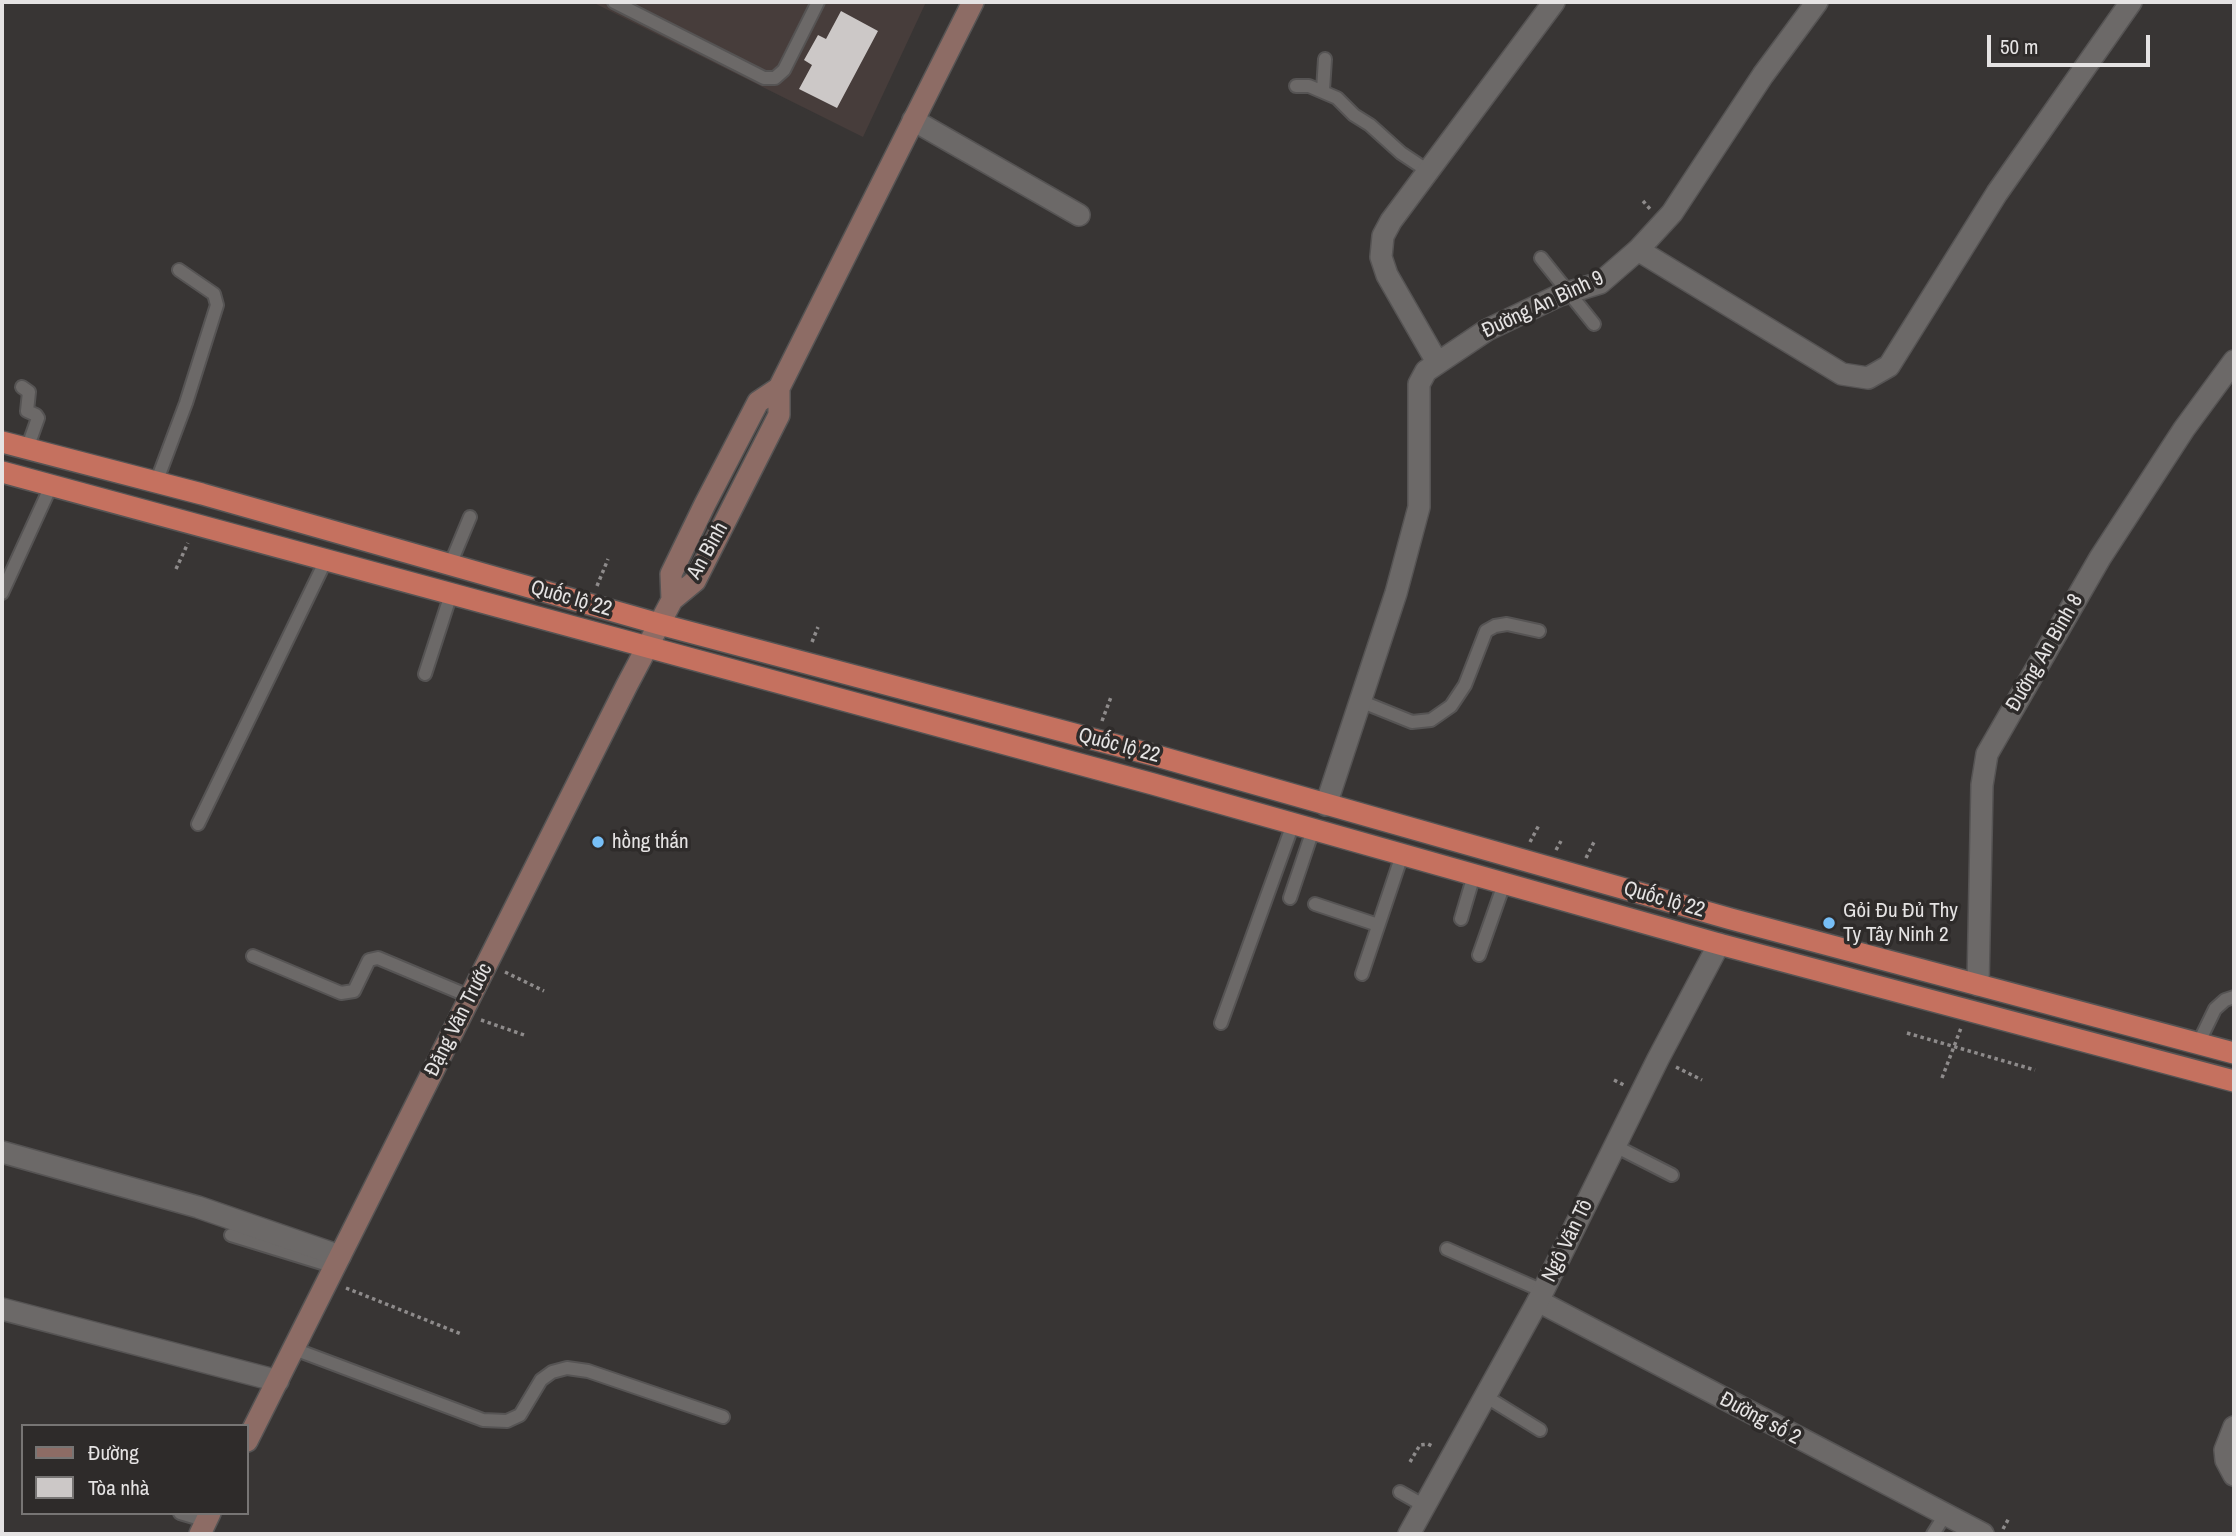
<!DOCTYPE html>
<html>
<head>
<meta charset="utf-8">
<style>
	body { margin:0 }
	#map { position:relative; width:2236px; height:1536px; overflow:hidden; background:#383534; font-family:"Archivo Narrow",sans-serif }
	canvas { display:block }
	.frame { position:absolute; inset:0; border:4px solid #e5e3e3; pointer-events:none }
	.legend { position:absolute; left:21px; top:1424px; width:228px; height:91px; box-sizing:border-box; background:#2e2b2a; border:2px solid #777574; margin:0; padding:9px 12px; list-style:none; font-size:21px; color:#e5e3e3 }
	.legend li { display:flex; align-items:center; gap:14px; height:35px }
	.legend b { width:35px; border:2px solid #777574 }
	.scale { position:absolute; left:1987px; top:35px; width:163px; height:32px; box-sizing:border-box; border:4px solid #e5e3e3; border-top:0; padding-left:9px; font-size:21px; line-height:24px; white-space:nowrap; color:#e5e3e3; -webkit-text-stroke:5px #2e2b2a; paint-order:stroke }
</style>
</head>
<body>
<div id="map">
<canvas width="2236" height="1536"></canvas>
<div class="frame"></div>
<ul class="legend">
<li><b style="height:9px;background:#8d6c65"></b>Đường</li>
<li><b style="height:19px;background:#ccc8c7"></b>Tòa nhà</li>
</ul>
<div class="scale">50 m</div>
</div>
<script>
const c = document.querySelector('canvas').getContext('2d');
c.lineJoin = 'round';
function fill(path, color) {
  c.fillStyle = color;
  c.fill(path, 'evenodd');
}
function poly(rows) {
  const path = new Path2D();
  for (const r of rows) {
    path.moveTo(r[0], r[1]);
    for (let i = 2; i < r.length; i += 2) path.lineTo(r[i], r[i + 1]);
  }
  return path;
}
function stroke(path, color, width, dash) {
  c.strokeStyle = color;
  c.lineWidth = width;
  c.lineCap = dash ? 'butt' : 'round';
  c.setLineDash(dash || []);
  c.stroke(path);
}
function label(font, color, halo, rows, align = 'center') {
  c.font = font + ' "Archivo Narrow",sans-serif';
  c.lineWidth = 7;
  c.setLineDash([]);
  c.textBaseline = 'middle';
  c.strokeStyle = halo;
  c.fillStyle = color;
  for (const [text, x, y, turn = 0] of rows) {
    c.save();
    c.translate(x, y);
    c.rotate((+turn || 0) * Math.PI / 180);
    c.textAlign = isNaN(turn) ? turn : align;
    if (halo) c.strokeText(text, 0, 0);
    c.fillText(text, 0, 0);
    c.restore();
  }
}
const built = poly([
	[592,2,926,2,863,137]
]);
const building = poly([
	[841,11,878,31,837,108,799,89,812,65,804,60,818,35,826,39]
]);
const path = poly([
	[1643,201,1650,209],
	[176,569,188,543],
	[597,586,608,559],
	[812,642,818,627],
	[1102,721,1111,697],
	[1530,842,1539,825],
	[1556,850,1561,841],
	[1586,858,1595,840],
	[505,972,544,991],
	[481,1020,527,1036],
	[1907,1033,2035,1070],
	[1676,1067,1702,1080],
	[1942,1078,1961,1028],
	[1614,1080,1624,1085],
	[346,1288,461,1334],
	[1410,1462,1420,1445,1428,1444,1434,1447],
	[2003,1529,2009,1518]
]);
const service = poly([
	[614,2,764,78,775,78,784,70,818,2],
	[1296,86,1309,86,1337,98,1354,115,1370,125,1401,153,1428,171],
	[1323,90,1325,59],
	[1541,258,1594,324],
	[22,387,29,392,27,411,36,415,38,418,27,449],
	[156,483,186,403,217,305,214,294,179,270],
	[450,565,470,517],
	[2,593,51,486],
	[425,674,451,594],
	[1360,701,1412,722,1431,720,1451,706,1465,685,1486,631,1495,626,1507,624,1539,631],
	[198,824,326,560],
	[1290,898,1313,830],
	[1315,904,1378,925],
	[1461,919,1474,875],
	[1479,955,1504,884],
	[253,956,341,993,354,991,369,960,378,958,471,997],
	[1362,974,1402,855],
	[1221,1023,1293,824],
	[2198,1044,2215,1009,2225,1000,2234,997],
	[1615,1146,1672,1175],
	[231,1235,335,1267],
	[1447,1249,1543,1291],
	[294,1349,483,1420,507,1421,520,1415,541,1380,552,1372,567,1368,588,1371,723,1417],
	[1485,1396,1540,1430],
	[1400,1492,1423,1505],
	[180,1513,207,1521],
	[1933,1534,1945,1515]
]);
const minor = poly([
	[913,120,1079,215],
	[1638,250,1842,374,1868,378,1889,366,1997,193,2131,2],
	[1437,362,1387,275,1381,257,1383,236,1391,221,1554,2],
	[1326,805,1396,593,1419,507,1419,384,1426,371,1487,330,1560,295,1600,283,1638,250,1672,213,1763,75,1817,2],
	[1978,985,1982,785,1987,754,2100,558,2184,429,2234,361],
	[2,1152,198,1207,340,1256],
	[1538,1301,1983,1534],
	[2,1309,278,1381],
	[2234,1427,2225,1450,2226,1460,2234,1475]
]);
const tertiary = poly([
	[1409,1534,1538,1301,1658,1059,1719,944]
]);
const secondary = poly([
	[672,600,671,574,705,504,758,402,779,388],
	[247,1441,627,685,672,600,695,581,779,415,779,388,973,2],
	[200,1534,210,1513]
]);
const trunk = poly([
	[2,442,202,494,659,624,1157,756,1731,919,2234,1053],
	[2,472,1153,784,1719,944,2234,1081]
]);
const markers = [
	[598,842,7,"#77bff7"],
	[1829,923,7,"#77bff7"]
];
const streetNames = [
	["Đường An Bình 9",1543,305,-25],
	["An Bình",708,551,-61],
	["Quốc lộ 22",571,599,16],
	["Đường An Bình 8",2045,653,-60],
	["Quốc lộ 22",1119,746,15],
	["Quốc lộ 22",1664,900,16],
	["Đặng Văn Trước",459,1020,-63],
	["Ngô Văn Tô",1568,1241,-64],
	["Đường số 2",1760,1419,28]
];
const poiNames = [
	["hồng thắn",612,842],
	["Gỏi Đu Đủ Thy",1843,911],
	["Ty Tây Ninh 2",1843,935]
];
fill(built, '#473d3b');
fill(building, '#ccc8c7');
stroke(service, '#565454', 16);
stroke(minor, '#565454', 24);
stroke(tertiary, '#565454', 24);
stroke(secondary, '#565454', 24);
stroke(trunk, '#565454', 24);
stroke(path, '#8e8b8b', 3.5, [3.5, 3.5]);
stroke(service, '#6c6968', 12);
stroke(minor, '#6c6968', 21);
stroke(tertiary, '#6c6968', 21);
stroke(secondary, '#8d6c65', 21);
stroke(trunk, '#c5715f', 21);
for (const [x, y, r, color] of markers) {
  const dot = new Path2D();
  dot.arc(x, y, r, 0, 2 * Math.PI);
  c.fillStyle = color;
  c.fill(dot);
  stroke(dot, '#2e2b2a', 2.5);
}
label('21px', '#e5e3e3', '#2e2b2a', streetNames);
label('21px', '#e5e3e3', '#2e2b2a', poiNames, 'left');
</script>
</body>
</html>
